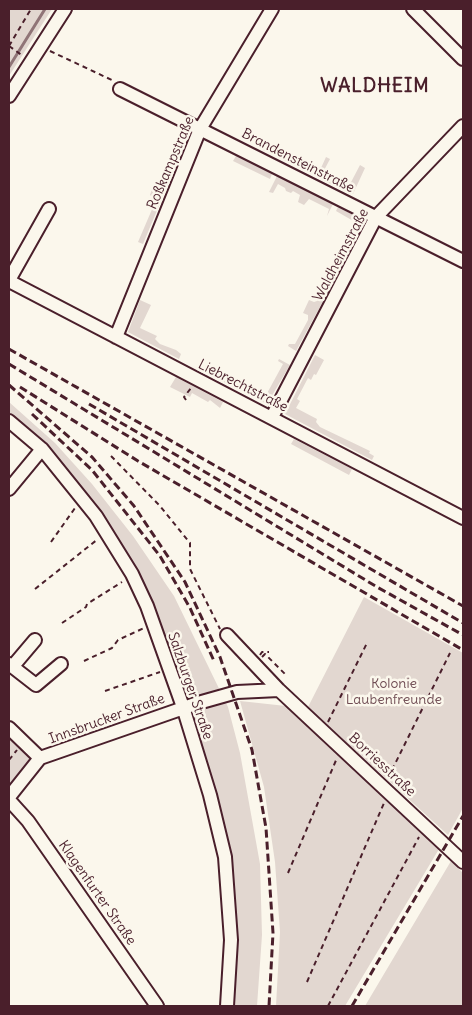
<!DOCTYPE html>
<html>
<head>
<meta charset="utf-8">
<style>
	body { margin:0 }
	#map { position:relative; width:472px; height:1015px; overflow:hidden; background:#fbf7ec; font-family:Delius,sans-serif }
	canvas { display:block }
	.frame { position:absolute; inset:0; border:10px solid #4a1f2b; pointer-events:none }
</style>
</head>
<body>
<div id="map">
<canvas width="472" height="1015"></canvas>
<div class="frame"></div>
</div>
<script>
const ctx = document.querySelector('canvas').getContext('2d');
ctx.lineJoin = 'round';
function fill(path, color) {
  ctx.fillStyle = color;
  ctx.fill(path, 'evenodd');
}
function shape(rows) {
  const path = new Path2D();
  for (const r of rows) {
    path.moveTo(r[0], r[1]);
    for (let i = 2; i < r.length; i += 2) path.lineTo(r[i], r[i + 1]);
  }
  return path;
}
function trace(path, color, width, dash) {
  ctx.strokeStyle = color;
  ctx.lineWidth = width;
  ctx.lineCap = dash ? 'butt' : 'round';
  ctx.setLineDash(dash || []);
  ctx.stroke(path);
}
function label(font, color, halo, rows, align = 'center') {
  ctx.font = font + ' Delius,sans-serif';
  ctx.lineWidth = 5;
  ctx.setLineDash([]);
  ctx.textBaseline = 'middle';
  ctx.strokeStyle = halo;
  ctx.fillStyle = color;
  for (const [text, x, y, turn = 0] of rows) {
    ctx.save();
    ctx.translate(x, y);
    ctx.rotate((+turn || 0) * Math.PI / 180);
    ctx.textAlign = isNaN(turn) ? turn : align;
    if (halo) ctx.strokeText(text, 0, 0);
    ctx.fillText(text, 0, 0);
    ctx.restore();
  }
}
const green = shape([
	[9,9,52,9,9,76],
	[264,144,314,168,316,165,321,168,326,157,330,159,320,178,261,149],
	[175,150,181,153,143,244,138,242,156,200,150,195,152,189,158,191,172,162,171,161],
	[236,156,272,174,270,179,233,161],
	[360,165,365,168,353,194,327,182,330,176,349,186],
	[277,176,333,204,327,216,329,209,309,199,304,205,298,202,300,195,293,191,291,193,286,191,285,188,278,184,273,193,269,192],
	[338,207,363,220,352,245,346,242,355,222,336,211],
	[328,278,334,281,296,351,288,346,289,344,295,344,308,320,308,315,303,313,309,300,314,302,317,301],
	[140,300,151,305,140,328,157,336,155,339,160,344,176,350,181,354,179,359,128,332],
	[315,355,324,360,316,375,314,374,311,380,308,378,297,399,300,401,296,408,317,419,316,422,320,427,370,451,369,453,374,456,372,460,285,414],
	[279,359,290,365,267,404,214,377,220,367,221,367,219,372,246,386,255,392,254,394,265,397,283,364,278,361],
	[176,377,223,402,220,408,210,400,208,402,192,393,190,397,170,387],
	[9,402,55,443,92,484,133,536,174,596,228,707,240,753,260,864,262,935,257,1006,227,1006,229,897,183,707,114,543,9,417],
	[294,439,352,469,349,475,291,444],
	[364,597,463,653,463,808,448,835,308,707],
	[240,701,286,706,439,849,345,1006,276,1006,280,932,275,862,264,787],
	[9,728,40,758,9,797],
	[451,861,463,873,463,1006,365,1006]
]);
const stream = shape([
	[9,67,45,9]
]);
const path = shape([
	[9,46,31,9],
	[9,46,23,56],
	[50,51,114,81],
	[186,400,184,397,191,388],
	[111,456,160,506,190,543,190,569,220,629],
	[51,542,75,508],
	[35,589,98,539],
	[62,623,86,607,87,604,122,582],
	[260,655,262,652,269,652],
	[262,657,265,654,287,676],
	[84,661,112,648,118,640,144,628],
	[105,691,160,672],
	[328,722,367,643],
	[9,760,17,750],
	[388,778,450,653],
	[288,873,337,758],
	[307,982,384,803],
	[328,1006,419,837]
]);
const minor = shape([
	[413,9,463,59],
	[120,89,463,261],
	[9,96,65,9],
	[9,280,49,209],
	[9,281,463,518],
	[116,337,200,129,272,9],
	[272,417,376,217,463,126],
	[9,421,42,449,96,516,132,574,147,606,183,707,210,795,225,857,231,940,227,1006],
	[9,489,42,449],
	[227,635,279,690,463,862],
	[9,664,36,685,61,664],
	[13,666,35,640],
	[9,728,40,758,9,797],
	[40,758,198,703,237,692,279,690],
	[9,800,28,821,157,1006]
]);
const rail = shape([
	[9,349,463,606],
	[9,364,377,587,463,635],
	[9,385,92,457,134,506,185,582,220,657,252,750,266,828,273,933,269,1006],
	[20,387,138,461,463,650],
	[89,404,463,623],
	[32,414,92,470,160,556,190,608,214,661],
	[352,1006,463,816]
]);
const streetNames = [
	["Brandensteinstraße",298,161,27],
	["Roßkampstraße",171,163,-67],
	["Waldheimstraße",341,255,-62],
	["Liebrechtstraße",243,386,27],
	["Salzburger Straße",190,686,71],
	["Innsbrucker Straße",107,719,-20],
	["Borriesstraße",382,765,43],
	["Klagenfurter Straße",97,893,55]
];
const parkNames = [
	["Kolonie",394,684],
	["Laubenfreunde",394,700]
];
const districtNames = [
	["WALDHEIM",375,87]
];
fill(green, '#e2d7d0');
trace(stream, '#907477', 3);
trace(minor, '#4a1f2b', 16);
trace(path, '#4a1f2b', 2, [5, 4]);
trace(minor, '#fbf7ec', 12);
trace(rail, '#4a1f2b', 3, [8, 4]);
label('14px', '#4a1f2b', '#fbf7ec', streetNames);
label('14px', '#704d54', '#fbf7ec', parkNames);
ctx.letterSpacing = '1px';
label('bold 19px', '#4a1f2b', '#fbf7ec', districtNames);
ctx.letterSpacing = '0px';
</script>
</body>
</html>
